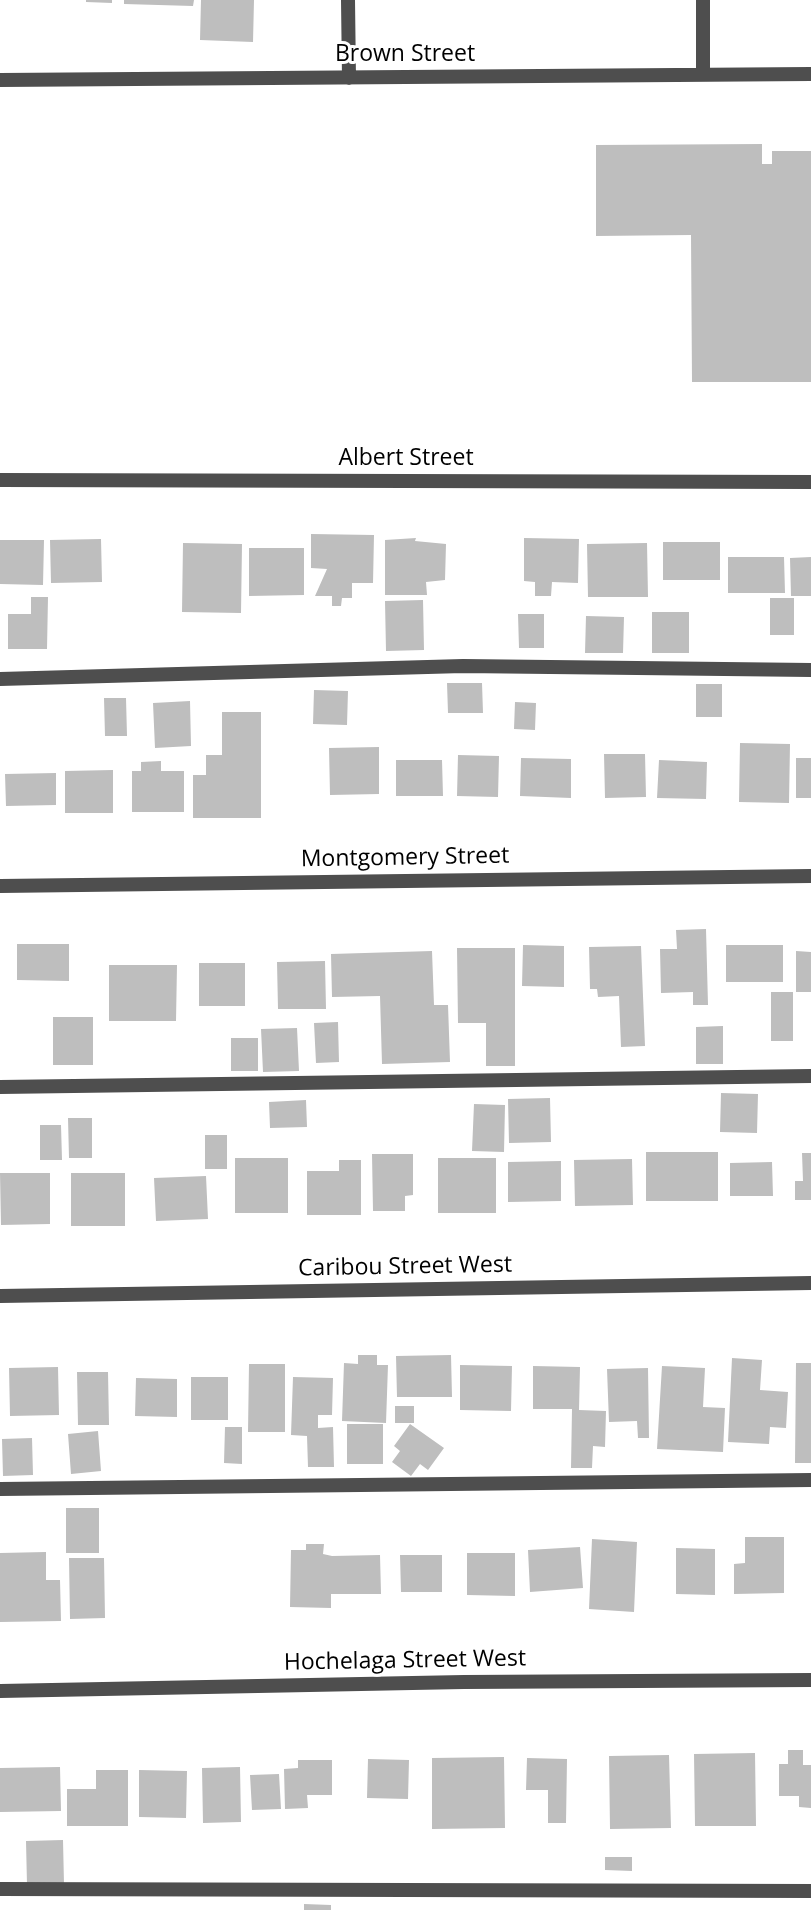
<!DOCTYPE html>
<html>
<head>
<meta charset="utf-8">
<style>
	body { margin:0 }
	canvas { display:block; background:#fff }
</style>
</head>
<body>
<canvas width="811" height="1910"></canvas>
<script>
const ctx = document.querySelector('canvas').getContext('2d');
ctx.lineJoin = 'round';
function fill(path, color) {
  ctx.fillStyle = color;
  ctx.fill(path, 'evenodd');
}
function shape(rows) {
  const path = new Path2D();
  for (const r of rows) {
    path.moveTo(r[0], r[1]);
    for (let i = 2; i < r.length; i += 2) path.lineTo(r[i], r[i + 1]);
  }
  return path;
}
function trace(path, color, width, dash) {
  ctx.strokeStyle = color;
  ctx.lineWidth = width;
  ctx.lineCap = dash ? 'butt' : 'round';
  ctx.setLineDash(dash || []);
  ctx.stroke(path);
}
function label(font, color, halo, rows, align = 'center') {
  ctx.font = font + ' "Open Sans",sans-serif';
  ctx.lineWidth = 6;
  ctx.setLineDash([]);
  ctx.textBaseline = 'middle';
  ctx.strokeStyle = halo;
  ctx.fillStyle = color;
  for (const [text, x, y, turn = 0] of rows) {
    ctx.save();
    ctx.translate(x, y);
    ctx.rotate((+turn || 0) * Math.PI / 180);
    ctx.textAlign = isNaN(turn) ? turn : align;
    if (halo) ctx.strokeText(text, 0, 0);
    ctx.fillText(text, 0, 0);
    ctx.restore();
  }
}
const building = shape([
	[86,0,112,0,112,3,86,2],
	[124,0,194,0,193,6,124,4],
	[201,0,254,0,253,42,200,40],
	[762,144,762,164,772,164,772,151,811,151,811,382,692,382,691,235,596,236,596,145],
	[311,534,374,535,373,583,352,583,352,598,342,598,341,606,332,606,332,596,315,596,327,569,311,568],
	[416,538,415,541,446,544,445,580,426,582,427,595,385,595,385,540],
	[524,538,579,539,578,583,552,582,551,596,535,596,535,582,524,581],
	[101,539,102,582,51,583,50,540],
	[0,540,44,540,43,585,0,584],
	[663,542,720,542,720,580,663,580],
	[183,543,242,544,241,613,182,612],
	[647,543,648,597,588,597,587,544],
	[249,548,304,548,304,595,249,596],
	[728,557,784,557,785,593,728,593],
	[811,557,811,596,791,596,790,558],
	[31,597,48,597,47,649,8,649,8,614,31,614],
	[770,598,794,598,794,635,770,635],
	[423,600,424,650,386,651,385,601],
	[652,612,689,612,689,653,652,653],
	[518,614,544,614,544,648,519,648],
	[586,616,624,617,623,653,585,653],
	[447,683,482,683,483,713,448,713],
	[696,684,722,684,722,717,696,717],
	[314,690,348,691,347,725,313,724],
	[104,698,126,698,127,736,105,736],
	[190,701,191,746,155,748,153,703],
	[515,702,536,703,535,730,514,729],
	[222,712,261,712,261,818,193,818,193,775,206,775,206,755,222,755],
	[740,743,790,744,789,803,739,802],
	[379,747,379,794,330,795,329,748],
	[604,754,645,754,646,797,605,798],
	[458,755,499,756,498,797,457,796],
	[521,758,571,759,571,798,520,796],
	[796,758,811,758,811,798,796,798],
	[396,760,442,760,443,796,396,796],
	[659,760,707,762,706,799,657,798],
	[161,761,161,771,184,771,184,812,132,812,132,771,141,771,141,762],
	[113,770,113,813,65,813,65,771],
	[56,773,56,805,6,806,5,774],
	[706,929,708,1005,693,1005,693,992,661,993,660,949,677,949,676,930],
	[17,944,69,944,69,981,17,980],
	[523,945,564,946,564,987,522,986],
	[726,945,783,945,783,982,726,982],
	[641,946,645,1046,621,1047,619,996,598,997,597,989,590,989,589,947],
	[457,948,515,948,515,1066,486,1066,486,1023,458,1023],
	[432,951,434,1005,448,1005,450,1062,382,1064,380,996,332,997,331,954],
	[796,951,811,952,811,992,796,992],
	[325,961,326,1009,278,1009,277,962],
	[199,963,245,963,245,1006,199,1006],
	[109,965,177,965,176,1021,109,1021],
	[771,992,793,992,793,1041,771,1041],
	[53,1017,93,1017,93,1065,53,1065],
	[338,1022,339,1062,316,1063,314,1023],
	[723,1026,723,1064,696,1064,696,1027],
	[297,1028,299,1071,263,1072,261,1029],
	[231,1038,258,1038,258,1071,231,1071],
	[721,1093,758,1094,757,1133,720,1132],
	[550,1098,551,1142,509,1143,508,1099],
	[306,1100,307,1127,270,1128,269,1102],
	[474,1104,505,1105,504,1152,472,1151],
	[68,1118,92,1118,92,1158,69,1158],
	[40,1125,61,1125,62,1160,40,1160],
	[205,1135,227,1135,227,1169,205,1169],
	[646,1152,718,1152,718,1201,646,1201],
	[802,1153,811,1153,811,1200,795,1200,795,1181,803,1181],
	[372,1154,413,1154,413,1195,405,1196,405,1211,373,1211],
	[235,1158,288,1158,288,1213,235,1213],
	[438,1158,496,1158,496,1213,438,1213],
	[632,1159,633,1205,575,1206,574,1160],
	[339,1160,361,1160,361,1215,307,1215,307,1171,339,1171],
	[561,1161,561,1201,508,1202,508,1162],
	[772,1162,773,1196,730,1196,730,1163],
	[0,1173,50,1173,50,1224,1,1225],
	[71,1173,125,1173,125,1226,71,1226],
	[206,1176,208,1219,156,1221,154,1178],
	[358,1355,377,1355,377,1365,388,1365,386,1423,342,1421,344,1363,358,1364],
	[451,1355,452,1397,397,1397,396,1356],
	[732,1358,762,1360,760,1390,788,1392,786,1428,770,1427,769,1444,728,1442],
	[796,1363,811,1363,811,1463,795,1463],
	[249,1364,285,1364,285,1432,248,1432],
	[460,1365,512,1366,511,1411,460,1410],
	[533,1366,580,1367,579,1410,606,1411,605,1447,593,1446,592,1468,571,1468,572,1409,533,1409],
	[662,1366,705,1368,703,1407,725,1408,723,1452,657,1449],
	[58,1367,59,1415,10,1416,9,1368],
	[648,1368,649,1438,638,1438,637,1421,609,1422,607,1369],
	[77,1372,108,1372,109,1425,78,1425],
	[191,1377,228,1377,228,1420,191,1420],
	[293,1377,333,1378,332,1415,318,1415,318,1428,333,1427,334,1467,308,1467,307,1436,291,1435],
	[136,1378,177,1379,177,1417,135,1416],
	[395,1406,414,1406,414,1423,395,1423],
	[347,1424,383,1424,383,1464,347,1464],
	[410,1424,444,1448,428,1470,420,1464,411,1476,392,1462,400,1451,394,1446],
	[225,1427,242,1427,242,1464,224,1463],
	[98,1431,101,1471,71,1474,68,1434],
	[32,1438,33,1475,3,1476,2,1439],
	[66,1508,99,1508,99,1553,66,1553],
	[745,1537,784,1537,784,1593,734,1594,734,1564,745,1563],
	[592,1539,637,1542,634,1612,589,1609],
	[306,1544,324,1544,323,1554,332,1556,380,1555,381,1594,331,1594,331,1608,290,1607,291,1550,306,1550],
	[580,1547,583,1588,530,1592,528,1550],
	[676,1548,715,1549,715,1595,676,1594],
	[46,1552,46,1580,60,1580,61,1621,0,1622,0,1553],
	[467,1553,515,1553,515,1596,467,1595],
	[400,1555,442,1555,442,1592,401,1592],
	[69,1558,104,1558,105,1618,70,1619],
	[788,1750,803,1750,803,1765,811,1765,811,1808,799,1807,799,1796,779,1796,779,1764,788,1764],
	[755,1753,756,1826,695,1826,694,1754],
	[669,1755,671,1828,610,1829,609,1756],
	[504,1757,505,1828,432,1829,432,1758],
	[527,1758,567,1759,566,1823,548,1823,548,1790,526,1790],
	[368,1759,409,1760,408,1799,367,1798],
	[298,1760,332,1760,332,1795,307,1795,308,1808,285,1809,284,1769,298,1768],
	[60,1767,61,1811,0,1812,0,1768],
	[240,1767,241,1822,203,1823,202,1768],
	[96,1770,128,1770,128,1826,67,1826,67,1789,96,1789],
	[139,1770,187,1771,186,1818,139,1817],
	[279,1774,281,1809,252,1810,250,1775],
	[63,1840,64,1884,27,1885,26,1841],
	[605,1857,632,1857,632,1871,605,1870],
	[304,1904,331,1905,331,1910,304,1910]
]);
const service = shape([
	[0,679,463,666,811,670],
	[0,1087,811,1076],
	[0,1489,811,1480],
	[0,1889,811,1891]
]);
const minor = shape([
	[348,0,349,78],
	[703,75,703,0],
	[0,80,811,74],
	[0,480,811,482],
	[0,886,811,876],
	[0,1691,464,1682,811,1680]
]);
const tertiary = shape([
	[0,1296,811,1283]
]);
const streetNames = [
	["Brown Street",405,54],
	["Albert Street",406,458],
	["Montgomery Street",405,858,-1],
	["Caribou Street West",405,1267,-1],
	["Hochelaga Street West",405,1661,-1]
];
fill(building, '#bebebe');
trace(service, '#4e4e4e', 14);
trace(minor, '#4e4e4e', 14);
trace(tertiary, '#4e4e4e', 14);
label('23px', '#000', '#fff', streetNames);
</script>
</body>
</html>
